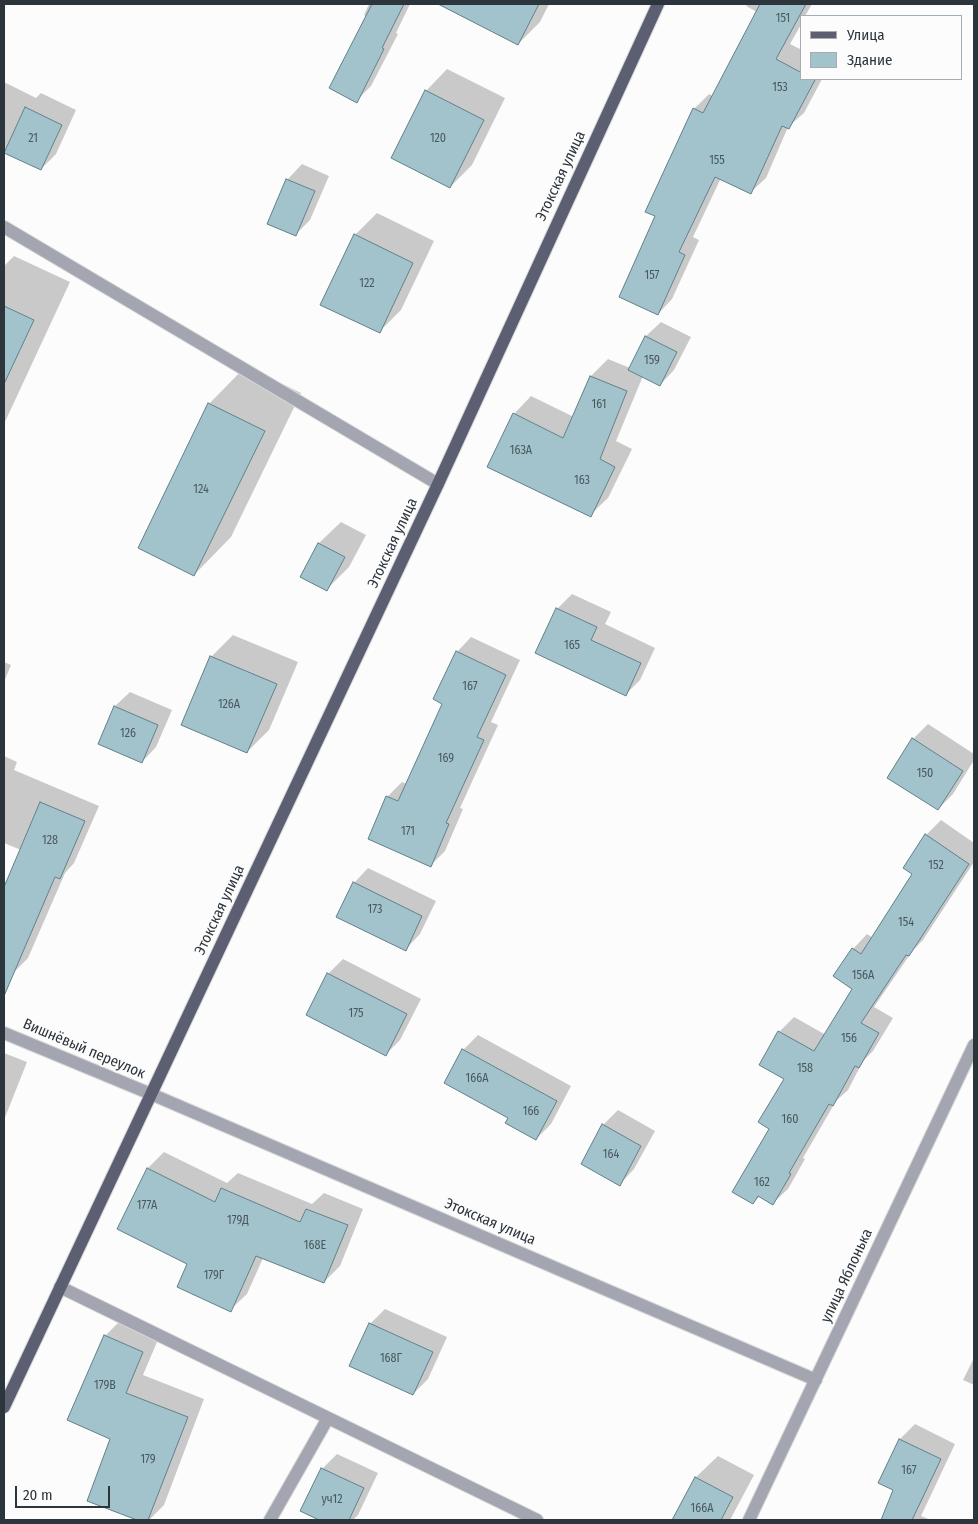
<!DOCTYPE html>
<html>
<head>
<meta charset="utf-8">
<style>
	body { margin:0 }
	#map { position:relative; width:978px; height:1524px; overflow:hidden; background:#fbfcfb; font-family:"Fira Sans Condensed",sans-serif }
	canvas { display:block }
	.frame { position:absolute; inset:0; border:5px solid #2c343c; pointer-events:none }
	.legend { position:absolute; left:800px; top:15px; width:162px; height:65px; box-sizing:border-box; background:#fbfcfb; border:1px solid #a8acaf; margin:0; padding:6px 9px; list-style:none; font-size:15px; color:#2c343c }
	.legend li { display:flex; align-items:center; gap:10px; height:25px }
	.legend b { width:25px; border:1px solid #a8acaf }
	.scale { position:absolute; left:15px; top:1486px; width:95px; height:22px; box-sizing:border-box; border:2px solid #2c343c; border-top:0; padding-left:6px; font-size:15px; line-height:18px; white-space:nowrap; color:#2c343c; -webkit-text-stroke:4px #fbfcfb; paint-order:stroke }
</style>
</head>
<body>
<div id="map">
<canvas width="978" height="1524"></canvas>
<div class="frame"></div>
<ul class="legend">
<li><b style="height:6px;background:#5c5e72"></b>Улица</li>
<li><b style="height:14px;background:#a2c3cb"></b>Здание</li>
</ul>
<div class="scale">20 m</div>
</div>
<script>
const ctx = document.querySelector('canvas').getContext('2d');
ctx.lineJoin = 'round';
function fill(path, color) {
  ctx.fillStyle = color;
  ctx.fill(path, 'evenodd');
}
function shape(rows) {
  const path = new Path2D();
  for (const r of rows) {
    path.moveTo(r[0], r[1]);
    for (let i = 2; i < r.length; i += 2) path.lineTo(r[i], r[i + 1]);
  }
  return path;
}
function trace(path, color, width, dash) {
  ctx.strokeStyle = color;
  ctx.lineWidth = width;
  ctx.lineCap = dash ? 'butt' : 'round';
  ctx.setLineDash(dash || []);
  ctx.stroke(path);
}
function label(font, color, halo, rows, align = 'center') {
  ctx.font = font + ' "Fira Sans Condensed",sans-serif';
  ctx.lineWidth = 4;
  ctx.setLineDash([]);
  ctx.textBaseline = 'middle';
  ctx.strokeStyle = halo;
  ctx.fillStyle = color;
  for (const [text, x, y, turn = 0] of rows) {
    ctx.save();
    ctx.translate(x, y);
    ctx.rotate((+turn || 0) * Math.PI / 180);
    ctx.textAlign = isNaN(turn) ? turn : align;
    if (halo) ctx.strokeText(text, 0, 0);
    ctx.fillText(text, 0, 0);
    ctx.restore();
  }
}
const shadow = shape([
	[369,4,410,4,396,33,398,34,371,86,356,101,367,17,364,15],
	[466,4,549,4,540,22,518,44,461,14],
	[748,4,812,4,805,16,802,16,802,23,790,44,802,50,802,79,822,79,804,113,788,127,766,178,751,192,721,178,693,237,699,240,672,299,658,314,657,216,694,109,709,94,713,96,757,12,746,6],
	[447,69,505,98,472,165,450,187,426,91],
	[4,82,36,98,41,93,76,110,56,154,41,169,4,151],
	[302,164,329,176,310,220,295,235,269,223,288,179],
	[377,213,434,241,401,310,379,332,355,235],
	[14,256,70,282,4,424,4,266],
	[661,322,691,337,674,370,660,385,643,376,616,441,632,449,608,498,590,515,514,414,531,396,574,417,591,376,608,359,630,368,646,336],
	[246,366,301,393,231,537,194,575,209,404],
	[341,522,366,535,349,567,327,589,319,543],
	[572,594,611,612,605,624,655,648,640,680,625,695,557,609],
	[233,635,298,662,269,730,247,752,183,725,211,657],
	[471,637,520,660,491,722,498,725,460,808,463,809,445,851,430,866,387,797,402,782,407,784,444,703,457,652],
	[4,662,11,665,4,682],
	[130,692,172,710,156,747,142,762,99,743,115,706],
	[928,724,974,754,974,760,953,794,938,809,913,739],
	[4,756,17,762,14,770,99,806,74,863,65,873,28,958,13,973,4,968,4,885,6,885,21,850,4,843],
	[941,820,974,843,974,862,923,940,913,950,874,1007,893,1018,873,1051,863,1061,848,1090,836,1101,803,1158,805,1159,788,1189,773,1203,760,1196,753,1203,771,1128,785,1078,761,1064,779,1032,794,1017,826,1035,854,989,853,949,867,934,873,938,914,874,926,835],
	[368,868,436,901,420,934,406,949,354,883],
	[343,959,421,999,400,1040,385,1055,328,974],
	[478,1035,571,1086,551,1124,536,1139,510,1117,463,1050],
	[4,1053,27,1062,4,1120],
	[618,1110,655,1131,634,1169,620,1184,603,1125],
	[164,1152,227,1183,238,1173,312,1204,324,1193,363,1209,340,1266,324,1282,263,1258,247,1294,230,1310,189,1263,118,1229,148,1168],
	[385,1309,447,1337,428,1379,413,1394,351,1365,370,1324],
	[123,1318,160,1335,143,1375,204,1399,164,1505,149,1520,140,1520,88,1500,112,1438,105,1336],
	[974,1358,974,1385,963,1380],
	[915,1424,955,1444,921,1516,931,1520,882,1520,895,1490,879,1482,900,1439],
	[337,1454,378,1473,358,1515,353,1520,322,1520,302,1511,322,1469],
	[718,1456,754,1475,730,1520,673,1520,696,1477]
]);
const building = shape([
	[372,4,404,4,382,48,384,49,357,103,329,88,372,4],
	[438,4,539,4,518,45,438,4],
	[760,4,806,4,776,59,802,73,802,79,813,79,815,80,789,129,782,126,751,194,715,177,679,252,685,255,658,315,619,297,655,216,645,212,693,108,703,113,760,4],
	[425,90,484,120,450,188,391,158,425,90],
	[25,107,62,125,41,170,4,153,25,107],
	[286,179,315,191,296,236,267,224,286,179],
	[354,234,413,263,380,333,320,305,354,234],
	[4,306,34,320,4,384,4,306],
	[645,336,677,352,660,386,628,370,645,336],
	[590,376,627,391,600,459,615,467,591,517,487,467,513,413,563,438,590,376],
	[208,403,265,431,194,576,138,548,208,403],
	[318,543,345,557,327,591,300,577,318,543],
	[556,608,597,627,591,640,641,663,626,696,535,653,556,608],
	[456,651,506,675,477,737,484,740,446,823,449,824,431,867,368,839,386,796,398,801,442,704,433,699,456,651],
	[210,656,277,684,247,753,181,725,210,656],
	[114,706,158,725,142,763,98,744,114,706],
	[912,738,963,771,938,810,887,778,912,738],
	[40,802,85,821,60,879,55,877,4,996,4,887,40,802],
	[925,834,969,864,909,956,906,955,861,1023,879,1033,859,1068,855,1066,833,1106,829,1104,789,1173,791,1174,773,1205,758,1196,753,1204,732,1192,769,1129,758,1122,784,1079,759,1065,778,1031,814,1051,852,989,833,976,852,948,861,954,912,874,903,868,925,834],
	[353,882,422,916,406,951,336,917,353,882],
	[327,973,407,1014,386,1056,306,1015,327,973],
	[462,1049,557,1101,536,1140,505,1123,508,1118,444,1083,462,1049],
	[602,1124,641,1146,620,1186,581,1164,602,1124],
	[147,1168,215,1202,221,1188,300,1222,306,1209,348,1225,324,1283,256,1256,231,1312,177,1287,187,1264,117,1229,147,1168],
	[369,1323,433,1352,413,1395,349,1366,369,1323],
	[104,1335,143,1352,126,1393,188,1417,148,1520,137,1520,87,1501,110,1439,67,1420,104,1335],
	[899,1439,941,1459,912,1520,881,1520,893,1490,878,1483,899,1439],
	[321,1468,364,1488,349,1520,319,1520,300,1511,321,1468],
	[695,1477,733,1497,721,1520,672,1520,695,1477]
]);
const minor = shape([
	[4,227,438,484],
	[4,1033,151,1094,816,1380],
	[60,1287,537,1520],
	[270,1520,328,1418],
	[749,1520,974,1045]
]);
const major = shape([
	[4,1407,438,484,658,4]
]);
const numberNames = [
	["151",783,19],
	["153",780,88],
	["21",33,139],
	["120",438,139],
	["155",717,161],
	["157",652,276],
	["122",367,284],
	["159",652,361],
	["161",599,405],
	["163А",521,451],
	["163",582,481],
	["124",201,490],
	["165",572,646],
	["167",470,687],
	["126А",229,705],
	["126",128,734],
	["169",446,759],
	["150",925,774],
	["171",408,832],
	["128",50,841],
	["152",936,866],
	["173",375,910],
	["154",906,923],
	["156А",863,976],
	["175",356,1014],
	["156",849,1039],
	["158",805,1069],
	["166А",477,1079],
	["166",531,1112],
	["160",790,1120],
	["164",611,1155],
	["162",762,1183],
	["177А",147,1206],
	["179Д",238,1221],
	["168Е",315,1246],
	["179Г",214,1276],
	["168Г",391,1359],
	["179В",105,1386],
	["179",148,1460],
	["167",909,1471],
	["уч12",332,1500],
	["166А",702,1509]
];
const streetNames = [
	["Этокская улица",561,176,-65],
	["Этокская улица",393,543,-65],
	["Этокская улица",220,910,-65],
	["Вишнёвый переулок",84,1049,23],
	["Этокская улица",490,1222,23],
	["улица Яблонька",847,1276,-65]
];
fill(shadow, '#0003');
fill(building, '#a2c3cb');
trace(building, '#618088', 1);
trace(minor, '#d6d8d9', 14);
trace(major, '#d6d8d9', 14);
trace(minor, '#a3a5b0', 12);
trace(major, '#5c5e72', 12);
label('12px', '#4a5860', null, numberNames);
label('15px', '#2c343c', '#fbfcfb', streetNames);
</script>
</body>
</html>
